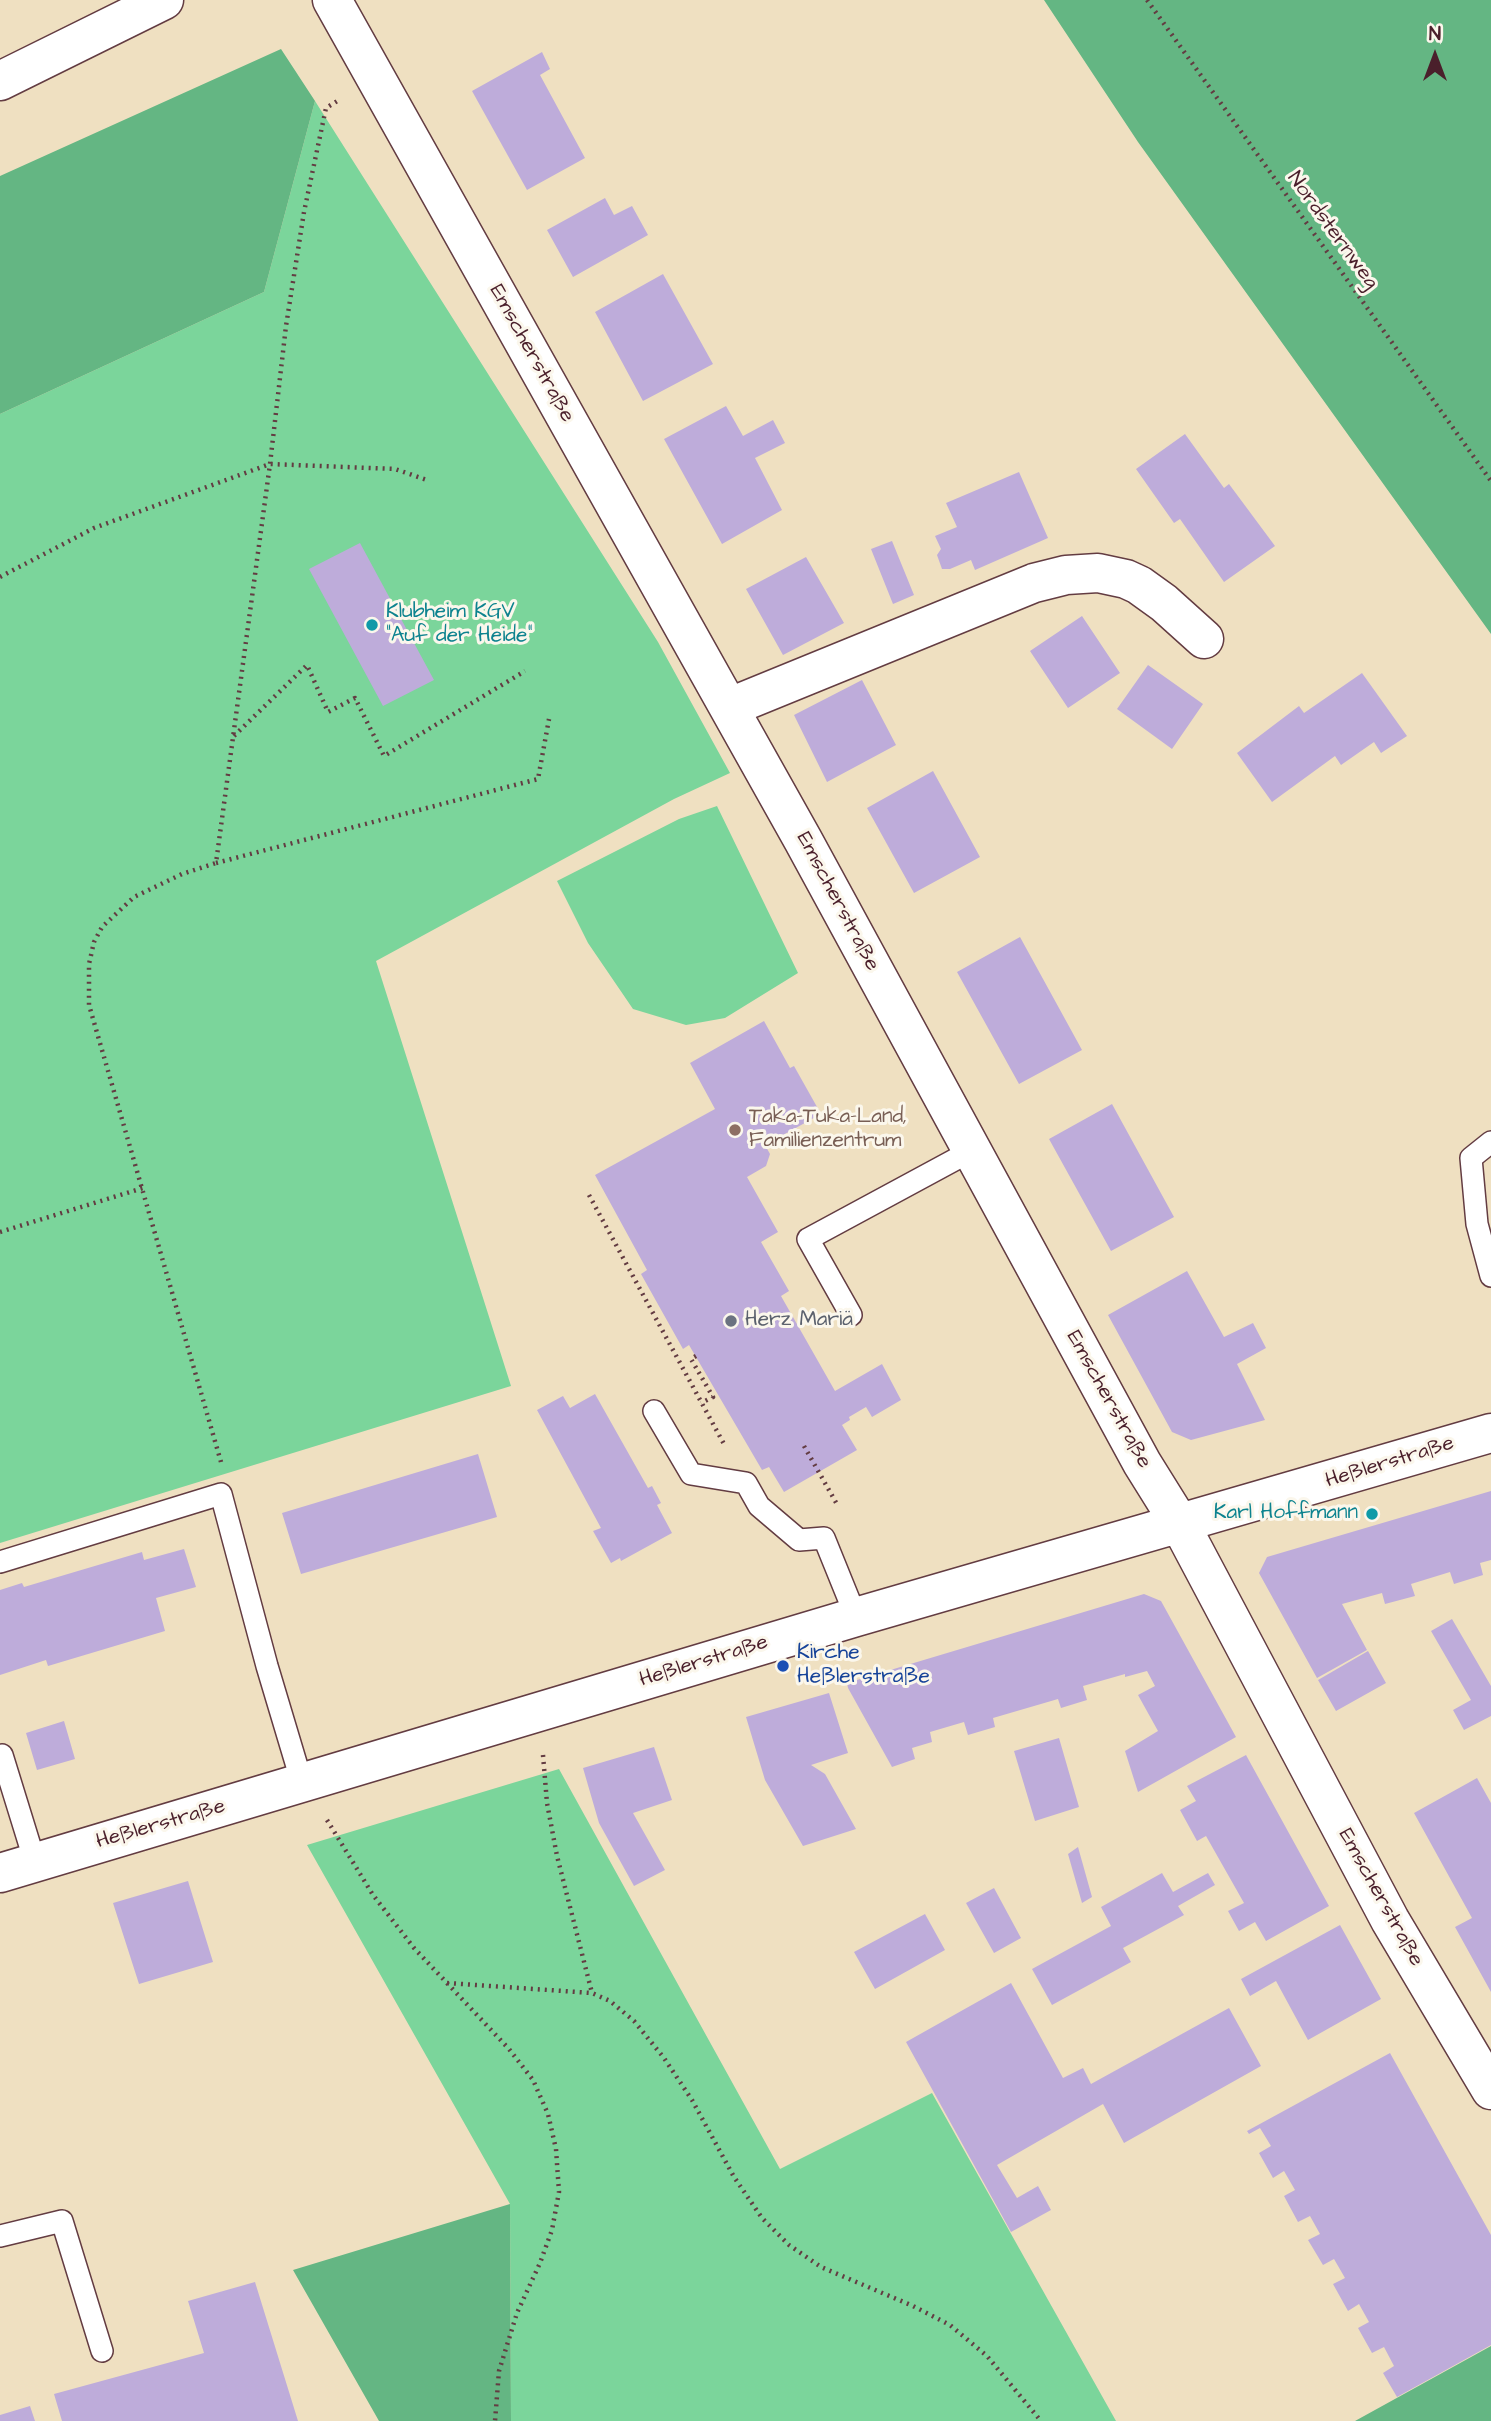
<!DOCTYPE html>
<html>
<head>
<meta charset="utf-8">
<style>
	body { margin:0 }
	#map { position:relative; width:1491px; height:2421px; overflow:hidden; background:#efe0c1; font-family:"Architects Daughter",sans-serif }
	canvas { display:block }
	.north { position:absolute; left:1400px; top:21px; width:70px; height:70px; -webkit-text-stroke:5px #fbf7ec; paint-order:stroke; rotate:0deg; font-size:19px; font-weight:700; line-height:28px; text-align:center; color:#4a1f2b }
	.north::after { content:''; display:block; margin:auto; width:24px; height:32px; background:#4a1f2b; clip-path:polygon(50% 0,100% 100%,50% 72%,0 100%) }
</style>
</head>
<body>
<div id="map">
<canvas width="1491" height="2421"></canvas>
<div class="north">N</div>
</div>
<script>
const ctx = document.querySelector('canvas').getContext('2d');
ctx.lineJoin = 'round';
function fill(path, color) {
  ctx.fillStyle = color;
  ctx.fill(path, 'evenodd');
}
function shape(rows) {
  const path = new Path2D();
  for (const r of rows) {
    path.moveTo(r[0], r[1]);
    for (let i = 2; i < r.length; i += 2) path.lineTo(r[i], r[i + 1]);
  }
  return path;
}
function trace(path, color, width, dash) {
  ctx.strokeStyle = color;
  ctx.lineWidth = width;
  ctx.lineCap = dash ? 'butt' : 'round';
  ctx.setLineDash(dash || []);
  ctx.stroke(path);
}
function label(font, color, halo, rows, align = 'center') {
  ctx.font = font + ' "Architects Daughter",sans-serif';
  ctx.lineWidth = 6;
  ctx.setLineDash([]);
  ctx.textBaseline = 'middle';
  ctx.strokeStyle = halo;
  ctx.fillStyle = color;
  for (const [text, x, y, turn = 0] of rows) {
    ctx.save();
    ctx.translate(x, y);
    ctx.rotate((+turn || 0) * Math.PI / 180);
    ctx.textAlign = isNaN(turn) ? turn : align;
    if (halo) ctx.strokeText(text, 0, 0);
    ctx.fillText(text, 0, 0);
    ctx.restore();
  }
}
const green = shape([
	[315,101,658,642,730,773,674,799,376,961,511,1386,0,1543,0,414,264,292],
	[717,806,798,973,725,1018,686,1025,633,1009,588,943,557,881,679,819],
	[559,1769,780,2169,932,2093,1116,2421,511,2421,510,2204,307,1845]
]);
const forest = shape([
	[1044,0,1491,0,1491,634,1138,142],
	[281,49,315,101,264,292,0,414,0,176],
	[510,2204,511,2421,379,2421,293,2270],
	[1491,2346,1491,2421,1355,2421]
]);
const building = shape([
	[542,52,550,69,540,75,585,158,527,190,472,91],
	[605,198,614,215,632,206,648,235,573,277,547,230],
	[663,274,713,364,643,401,595,312],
	[726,406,743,436,773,420,785,443,755,458,782,510,722,544,664,439],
	[1185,434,1224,488,1229,484,1275,546,1224,582,1180,519,1174,523,1136,469],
	[1019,472,1048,538,975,570,971,560,950,569,942,569,937,555,941,549,935,536,957,527,946,503],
	[892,541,914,595,893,604,871,549],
	[360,543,434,680,383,706,309,569],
	[806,557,844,623,783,655,746,589],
	[1082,616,1120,673,1068,708,1030,651],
	[1148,665,1203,704,1172,749,1117,709],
	[1362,673,1407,736,1381,753,1374,742,1341,765,1335,756,1272,802,1237,753,1299,706,1304,713],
	[862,680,896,745,827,782,794,715],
	[933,771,980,857,914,893,867,808],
	[1020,937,1082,1050,1019,1084,957,972],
	[764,1021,790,1068,794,1066,821,1114,765,1145,770,1154,766,1166,747,1177,778,1232,761,1242,789,1291,781,1296,835,1391,882,1364,901,1400,872,1417,866,1407,849,1417,850,1420,842,1425,857,1450,784,1492,769,1467,762,1470,689,1345,683,1349,641,1274,647,1270,595,1175,715,1109,690,1063],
	[1112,1104,1174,1217,1111,1251,1049,1139],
	[1187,1271,1224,1337,1253,1323,1266,1348,1237,1364,1265,1420,1191,1440,1172,1432,1108,1315],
	[595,1394,648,1488,652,1486,661,1503,657,1505,672,1533,621,1561,620,1558,611,1563,593,1531,601,1528,537,1410,563,1396,570,1408],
	[478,1454,497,1517,301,1574,282,1513],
	[1491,1491,1491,1560,1480,1563,1483,1575,1454,1584,1450,1572,1411,1584,1415,1596,1385,1604,1382,1593,1342,1604,1367,1650,1317,1678,1259,1573,1267,1557],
	[184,1549,196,1587,156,1598,165,1631,48,1666,46,1660,0,1675,0,1590,22,1583,24,1587,142,1552,144,1560],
	[1144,1594,1161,1601,1236,1737,1138,1792,1125,1751,1158,1731,1138,1695,1155,1686,1147,1671,1125,1677,1125,1674,1083,1686,1087,1700,1061,1708,1058,1699,993,1718,995,1727,968,1735,964,1722,930,1732,932,1742,912,1748,915,1759,892,1767,848,1688,847,1683],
	[1452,1619,1491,1686,1491,1716,1464,1730,1453,1710,1471,1700,1431,1631],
	[1368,1651,1386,1683,1336,1711,1318,1680],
	[829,1693,848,1753,811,1765,825,1774,856,1829,803,1846,765,1780,746,1717],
	[64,1721,75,1759,37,1770,26,1733],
	[1059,1738,1079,1807,1035,1821,1014,1751],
	[654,1747,672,1800,633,1813,665,1870,634,1886,599,1823,583,1768],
	[1246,1755,1329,1906,1266,1941,1255,1922,1239,1931,1228,1911,1244,1903,1206,1836,1197,1841,1180,1810,1196,1801,1187,1786],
	[1477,1778,1491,1803,1491,1992,1455,1927,1472,1918,1414,1813],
	[1078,1847,1092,1897,1082,1903,1068,1854],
	[1162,1873,1173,1892,1208,1873,1215,1885,1178,1906,1184,1915,1123,1948,1131,1962,1052,2005,1032,1969,1111,1926,1101,1907],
	[188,1881,213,1962,139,1984,113,1903],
	[994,1888,1021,1938,994,1953,966,1903],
	[925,1914,945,1950,875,1989,854,1952],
	[1340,1925,1381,1999,1308,2040,1276,1981,1250,1996,1241,1979],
	[1011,1983,1063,2078,1083,2068,1091,2084,1229,2008,1261,2066,1124,2143,1103,2104,997,2165,1017,2198,1038,2186,1051,2210,1011,2232,906,2042],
	[1390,2053,1491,2235,1491,2345,1397,2397,1383,2373,1394,2366,1384,2347,1372,2353,1358,2328,1369,2322,1359,2304,1348,2311,1333,2284,1345,2278,1334,2259,1323,2265,1308,2240,1320,2234,1310,2216,1298,2222,1284,2196,1295,2190,1284,2171,1273,2178,1259,2153,1271,2146,1260,2128,1249,2134,1247,2131],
	[255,2282,298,2421,62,2421,54,2394,204,2353,188,2301],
	[30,2406,35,2421,0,2421,0,2415]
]);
const path = shape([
	[1147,0,1491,481],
	[0,577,94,528,270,464,395,469,427,480],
	[234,736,307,665,328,712,355,698,384,756,525,671],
	[216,863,538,779,549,719],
	[589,1195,725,1446],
	[0,1232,143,1188],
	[696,1356,691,1359,713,1397,701,1403],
	[804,1446,838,1506],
	[221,1462,89,1005,89,964,94,942,102,927,134,897,182,874,216,863,270,464,286,326,304,212,326,108,339,100],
	[543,1755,547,1803,557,1856,592,1993],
	[327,1820,373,1895,414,1948,509,2049,533,2080,548,2114,556,2149,559,2192,552,2230,540,2263,517,2313,499,2371,495,2421],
	[447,1983,592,1993,610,2001,634,2021,664,2058,692,2100,734,2177,762,2218,789,2245,821,2267,913,2306,950,2325,987,2356,1041,2421]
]);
const service = shape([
	[1491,1142,1471,1158,1477,1224,1491,1276],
	[851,1315,808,1239,971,1151],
	[654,1411,691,1474,746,1483,759,1506,799,1540,824,1538,856,1617],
	[0,1562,221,1494,267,1666,302,1783],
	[2,1755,35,1862],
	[0,2236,62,2221,102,2351]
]);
const minor = shape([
	[332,0,803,840,1142,1463,1180,1524],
	[730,707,1034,583,1066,575,1098,573,1126,579,1139,585,1164,603,1204,639]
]);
const tertiary = shape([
	[1180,1524,1390,1920,1491,2090],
	[0,1873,856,1617,1491,1433]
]);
const motorway = shape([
	[0,81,164,0]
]);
const markers = [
	[372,625,7,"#0f9aa8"],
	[735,1130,7,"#8d6e63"],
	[731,1321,7,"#6b7280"],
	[1372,1514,7,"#0f9aa8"],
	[783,1666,7,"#1a4fb4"]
];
const streetNames = [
	["Nordsternweg",1332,231,54],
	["Emscherstraße",531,354,61],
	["Emscherstraße",837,902,62],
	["Emscherstraße",1108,1400,61],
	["Heßlerstraße",1390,1463,-17],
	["Heßlerstraße",704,1662,-17],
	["Heßlerstraße",161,1825,-16],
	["Emscherstraße",1380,1898,61]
];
const cultureNames = [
	["Klubheim KGV",386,613],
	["\"Auf der Heide\"",386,637],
	["Karl Hoffmann",1358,1514,"right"]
];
const educationNames = [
	["Taka-Tuka-Land,",749,1118],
	["Familienzentrum",749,1142]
];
const worshipNames = [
	["Herz Mariä",745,1321]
];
const transitNames = [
	["Kirche",797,1654],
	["Heßlerstraße",797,1678]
];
fill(green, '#7bd59b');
fill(forest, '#64b683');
fill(building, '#beacda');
trace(service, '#633c42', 24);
trace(minor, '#633c42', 41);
trace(tertiary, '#633c42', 41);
trace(motorway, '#633c42', 41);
trace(path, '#633c42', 4.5, [2, 5]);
trace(service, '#fff', 21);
trace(minor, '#fff', 38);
trace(tertiary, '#fff', 38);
trace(motorway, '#fff', 38);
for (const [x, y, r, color] of markers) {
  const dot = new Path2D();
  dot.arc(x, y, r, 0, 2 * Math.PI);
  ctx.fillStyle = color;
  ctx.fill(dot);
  trace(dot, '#fbf7ec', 2.5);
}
label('21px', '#4a1f2b', '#fbf7ec', streetNames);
label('21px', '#0d838f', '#fbf7ec', cultureNames, 'left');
label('21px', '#785e54', '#fbf7ec', educationNames, 'left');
label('21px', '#5b616d', '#fbf7ec', worshipNames, 'left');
label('21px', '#164399', '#fbf7ec', transitNames, 'left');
</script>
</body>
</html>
